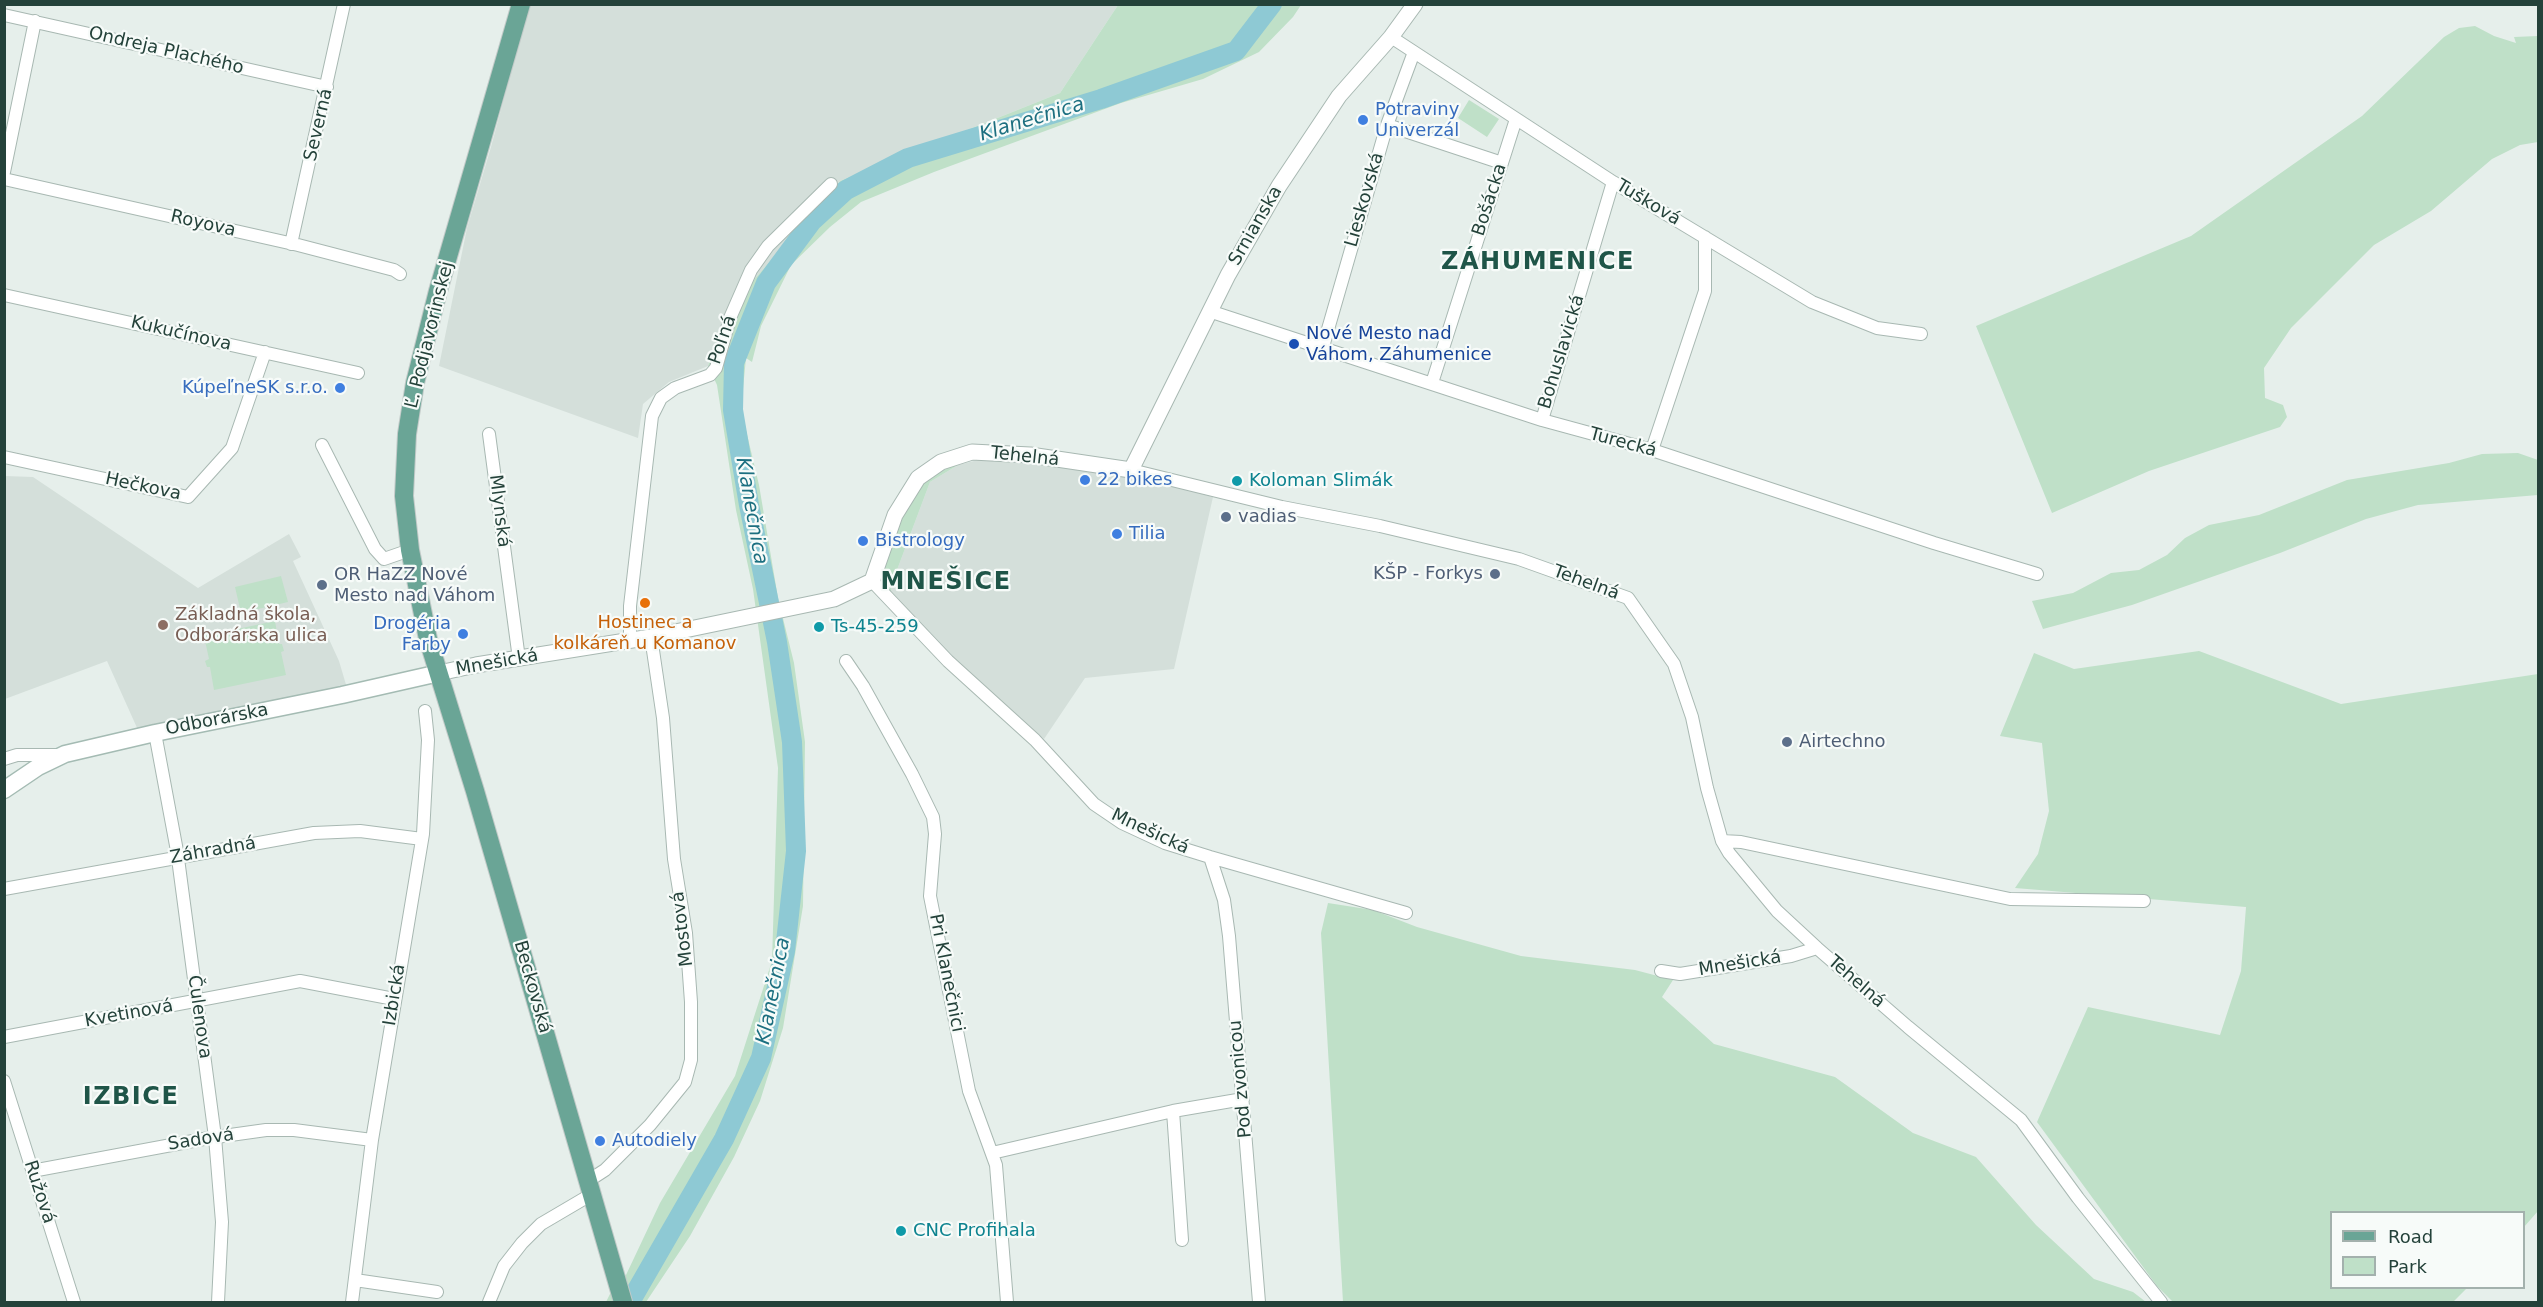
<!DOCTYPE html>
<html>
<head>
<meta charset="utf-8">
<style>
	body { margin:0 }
	#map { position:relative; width:2543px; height:1307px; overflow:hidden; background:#e6efeb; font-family:"DejaVu Sans",sans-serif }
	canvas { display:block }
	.frame { position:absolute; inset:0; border:6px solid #24423a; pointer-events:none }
	.legend { position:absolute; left:2330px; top:1211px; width:195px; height:78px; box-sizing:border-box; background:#f7fbf9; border:2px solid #a3b1ad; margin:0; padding:8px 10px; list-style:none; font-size:18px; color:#24423a }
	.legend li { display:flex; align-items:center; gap:12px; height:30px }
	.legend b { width:30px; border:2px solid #a3b1ad }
</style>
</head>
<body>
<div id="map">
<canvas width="2543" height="1307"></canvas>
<div class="frame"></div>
<ul class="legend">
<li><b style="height:8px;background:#6aa596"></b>Road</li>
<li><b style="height:16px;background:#bfe0c8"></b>Park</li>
</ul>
</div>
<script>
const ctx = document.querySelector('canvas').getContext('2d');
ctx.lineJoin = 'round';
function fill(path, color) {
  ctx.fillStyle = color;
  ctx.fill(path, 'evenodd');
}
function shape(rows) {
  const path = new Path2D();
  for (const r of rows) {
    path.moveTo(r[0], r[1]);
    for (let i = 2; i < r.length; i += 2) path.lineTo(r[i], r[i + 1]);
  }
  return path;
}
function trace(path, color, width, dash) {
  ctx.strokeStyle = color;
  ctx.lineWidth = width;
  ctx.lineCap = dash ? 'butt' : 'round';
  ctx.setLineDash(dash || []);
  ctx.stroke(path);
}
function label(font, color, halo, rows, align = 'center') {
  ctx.font = font + ' "DejaVu Sans",sans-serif';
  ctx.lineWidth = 4.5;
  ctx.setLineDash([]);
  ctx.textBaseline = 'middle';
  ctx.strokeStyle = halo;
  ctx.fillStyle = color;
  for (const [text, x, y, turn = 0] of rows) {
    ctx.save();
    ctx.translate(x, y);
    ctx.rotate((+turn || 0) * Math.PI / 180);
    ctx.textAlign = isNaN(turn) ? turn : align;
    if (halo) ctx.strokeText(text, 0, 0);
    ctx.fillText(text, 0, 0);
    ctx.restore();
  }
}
const built = shape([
	[529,5,1118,5,1060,93,840,181,725,313,708,366,669,382,643,404,638,438,439,366,467,228,491,147],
	[982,459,1130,474,1213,497,1174,669,1085,678,1044,739,956,664,891,593,891,586,930,482,958,465],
	[5,476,33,477,198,588,289,534,301,557,293,561,339,661,347,688,138,730,107,661,5,699]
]);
const green = shape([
	[1118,5,1301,5,1293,17,1259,52,1203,79,1121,103,934,172,861,202,830,227,791,265,761,326,752,362,746,358,741,409,759,485,778,598,794,663,805,742,803,906,783,1028,760,1101,734,1157,690,1236,646,1302,606,1302,615,1284,626,1275,660,1203,735,1076,772,961,778,768,753,589,736,510,717,385,708,366,725,313,840,181,1060,93],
	[2475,26,2494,36,2516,43,2514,37,2538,36,2538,142,2520,145,2492,159,2431,211,2374,245,2291,328,2264,368,2265,398,2283,405,2287,417,2280,427,2149,471,2052,513,1976,326,2191,236,2362,116,2444,37,2459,28],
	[1469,100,1499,119,1487,137,1458,118],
	[2518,453,2538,460,2538,495,2418,505,2366,519,2280,553,2132,605,2043,629,2032,601,2073,593,2111,573,2139,570,2167,555,2185,538,2209,525,2259,515,2347,480,2449,463,2482,454],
	[955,464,958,465,930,482,891,586,891,593,887,591,884,580,885,564,900,521,925,480],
	[281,576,288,602,241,613,235,587],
	[275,621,279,644,282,644,284,651,281,652,286,675,214,690,210,667,207,667,205,661,209,659,204,636],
	[2199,651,2341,704,2538,674,2538,1211,2524,1227,2524,1212,2332,1212,2332,1288,2467,1288,2453,1302,2173,1302,2157,1286,2037,1122,2088,1007,2220,1035,2241,971,2246,907,2015,888,2038,854,2049,811,2042,743,2000,736,2034,653,2074,669],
	[1328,903,1373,910,1417,927,1521,956,1635,970,1673,980,1662,997,1714,1044,1835,1077,1913,1133,1976,1157,2036,1225,2094,1279,2133,1292,2146,1302,1343,1302,1321,933]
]);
const river = shape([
	[630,1302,724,1139,761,1058,785,951,796,851,792,742,777,642,749,505,733,410,734,363,766,283,812,221,846,190,908,158,1101,99,1236,51,1272,4]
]);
const minor = shape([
	[4,15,327,87],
	[1391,37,1613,182,1812,302,1877,328,1921,334],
	[1387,125,1502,163],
	[4,172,35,21],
	[4,179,298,245,394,270,400,274],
	[291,244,344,4],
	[4,295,358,373],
	[1209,311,1542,420,1652,450,1934,543,2037,574],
	[1322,350,1387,125,1414,52],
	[1432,383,1516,119],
	[1542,420,1613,182],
	[489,434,519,659],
	[322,445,375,549,384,559,410,550],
	[1652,450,1705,291,1705,237],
	[4,457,188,497,232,448,265,352],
	[1131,470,1282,507,1380,526,1519,559,1628,598,1674,664,1692,717,1707,788,1722,841,1729,853,1777,911,1817,948,1908,1027,2021,1120,2078,1198,2161,1302],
	[872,581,948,661,1035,740,1094,804,1122,823,1165,843,1210,857,1406,913],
	[630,640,630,606,652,416,661,398,675,388,710,375,716,368,730,318,751,270,768,246,831,184],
	[846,661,863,686,912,774,933,817,935,834,930,896,969,1091,996,1165,1007,1302],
	[155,733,177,851,215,1137,222,1222,218,1302],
	[4,759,17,755,61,755],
	[1722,841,1741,842,2010,899,2144,901],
	[1210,857,1224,900,1229,936,1259,1302],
	[4,889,314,833,360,831,422,839],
	[1661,971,1680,974,1791,956,1817,948],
	[4,1037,300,981,394,999],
	[4,1081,74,1302],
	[1173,1111,1182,1240],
	[992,1153,1173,1111,1243,1099],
	[32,1171,209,1138,266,1130,294,1130,372,1140],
	[588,1181,605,1170,650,1125,685,1082,691,1060,691,1002,686,933,674,859,663,718,651,637],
	[355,1280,437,1292],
	[352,1302,372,1140,423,834,428,740,425,711],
	[489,1302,504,1266,522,1243,541,1224,592,1194]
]);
const tertiary = shape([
	[439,673,476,665,651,637,834,599,872,581,895,515,918,478,941,462,972,452,1030,455,1131,470,1228,275,1279,186,1339,96,1391,37,1415,4]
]);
const secondary = shape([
	[4,790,38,767,65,754,155,733,342,695,439,673]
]);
const primary = shape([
	[521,4,438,291,415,383,407,434,404,496,410,550,428,639,475,791,623,1302]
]);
const markers = [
	[1363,120,6,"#3f7fe0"],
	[1294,344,6,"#1a4fb4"],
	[340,388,6,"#3f7fe0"],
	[1085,480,6,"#3f7fe0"],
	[1237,481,6,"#0f9aa8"],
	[1226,517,6,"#5c6f8a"],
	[1117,534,6,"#3f7fe0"],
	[863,541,6,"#3f7fe0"],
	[1495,574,6,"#5c6f8a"],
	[322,585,6,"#5c6f8a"],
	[645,603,6,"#e8710a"],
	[163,625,6,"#8d6e63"],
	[819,627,6,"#0f9aa8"],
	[463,634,6,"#3f7fe0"],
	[1787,742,6,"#5c6f8a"],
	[600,1141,6,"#3f7fe0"],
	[901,1231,6,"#0f9aa8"]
];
const streetNames = [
	["Ondreja Plachého",166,51,13],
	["Severná",319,125,-77],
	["Lieskovská",1365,200,-74],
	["Bošácka",1490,200,-72],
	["Tušková",1648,203,31],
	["Royova",203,224,13],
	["Srnianska",1256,226,-60],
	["Kukučínova",181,334,13],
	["Ľ. Podjavorinskej",430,335,-76],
	["Poľná",723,340,-71],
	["Bohuslavická",1562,352,-73],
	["Turecká",1623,443,15],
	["Tehelná",1025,457,6],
	["Hečkova",143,487,12],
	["Mlynská",499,511,83],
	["Tehelná",1586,583,20],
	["Mnešická",497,663,-10],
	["Odborárska",217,720,-11],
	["Mnešická",1150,832,25],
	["Záhradná",213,851,-10],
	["Mostová",683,929,-97],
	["Mnešická",1740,964,-9],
	["Pri Klanečnici",946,973,79],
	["Tehelná",1856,982,41],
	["Beckovská",532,987,74],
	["Izbická",395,995,-81],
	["Kvetinová",129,1014,-10],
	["Čulenova",199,1017,82],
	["Pod zvonicou",1241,1079,-95],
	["Sadová",201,1140,-9],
	["Ružová",39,1192,72]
];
const shopNames = [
	["Potraviny",1375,110],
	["Univerzál",1375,131],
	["KúpeľneSK s.r.o.",328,388,"right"],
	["22 bikes",1097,480],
	["Tilia",1129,534],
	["Bistrology",875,541],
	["Drogéria",451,624,"right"],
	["Farby",451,645,"right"],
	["Autodiely",612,1141]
];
const transitNames = [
	["Nové Mesto nad",1306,334],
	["Váhom, Záhumenice",1306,355]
];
const cultureNames = [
	["Koloman Slimák",1249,481],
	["Ts-45-259",831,627],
	["CNC Profihala",913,1231]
];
const serviceNames = [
	["vadias",1238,517],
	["KŠP - Forkys",1483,574,"right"],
	["OR HaZZ Nové",334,575],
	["Mesto nad Váhom",334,596],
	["Airtechno",1799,742]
];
const educationNames = [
	["Základná škola,",175,615],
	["Odborárska ulica",175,636]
];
const foodNames = [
	["Hostinec a",645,623],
	["kolkáreň u Komanov",645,644]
];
const waterNames = [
	["Klanečnica",1032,120,-17],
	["Klanečnica",751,511,80],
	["Klanečnica",774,991,-79]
];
const districtNames = [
	["ZÁHUMENICE",1538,263],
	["MNEŠICE",946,583],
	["IZBICE",131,1098]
];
fill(built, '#d4dfda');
fill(green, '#bfe0c8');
trace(river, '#8ec9d4', 20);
trace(minor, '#a8b8b2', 14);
trace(tertiary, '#a8b8b2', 17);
trace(secondary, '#a4bbb3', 19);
trace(primary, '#c2cac8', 20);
trace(minor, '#fff', 12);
trace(tertiary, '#fff', 15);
trace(secondary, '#fff', 16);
trace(primary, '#6aa596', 18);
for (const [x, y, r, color] of markers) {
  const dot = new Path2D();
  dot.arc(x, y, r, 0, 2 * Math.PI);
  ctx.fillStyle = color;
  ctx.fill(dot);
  trace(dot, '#f7fbf9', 2);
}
label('18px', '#24423a', '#f7fbf9', streetNames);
label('18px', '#366cbe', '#f7fbf9', shopNames, 'left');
label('18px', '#164399', '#f7fbf9', transitNames, 'left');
label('18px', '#0d838f', '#f7fbf9', cultureNames, 'left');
label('18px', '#4e5e75', '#f7fbf9', serviceNames, 'left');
label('18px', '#785e54', '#f7fbf9', educationNames, 'left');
label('18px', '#c56008', '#f7fbf9', foodNames);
label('italic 20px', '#1c6f80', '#f7fbf9', waterNames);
ctx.letterSpacing = '1.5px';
label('bold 24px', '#1f5548', '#f7fbf9', districtNames);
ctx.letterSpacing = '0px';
</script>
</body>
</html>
